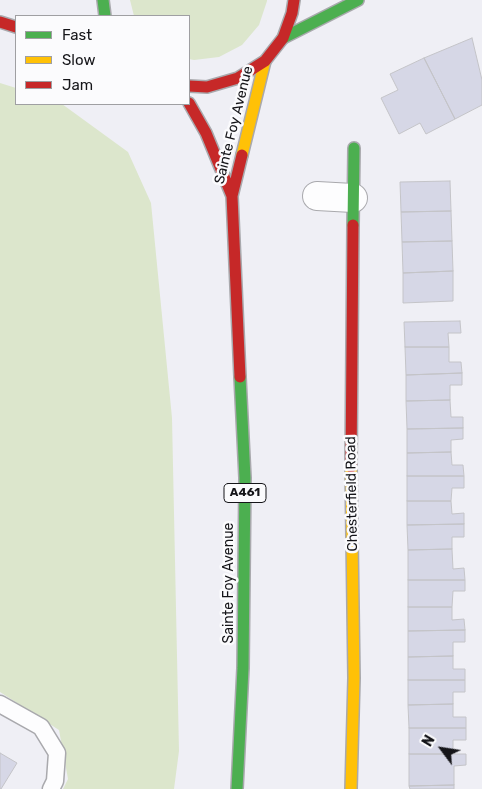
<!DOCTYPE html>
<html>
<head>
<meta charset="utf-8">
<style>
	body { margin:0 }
	#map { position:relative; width:482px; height:789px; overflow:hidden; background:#efeff5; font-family:Rubik,sans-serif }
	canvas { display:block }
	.legend { position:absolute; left:15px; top:15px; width:175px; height:90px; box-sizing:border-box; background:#fbfbfd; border:1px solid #9f9fa2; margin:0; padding:6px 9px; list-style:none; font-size:15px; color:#151519 }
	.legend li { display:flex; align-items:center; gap:10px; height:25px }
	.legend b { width:25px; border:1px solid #9f9fa2 }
	.north { position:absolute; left:417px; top:724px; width:50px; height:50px; -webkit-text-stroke:4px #fbfbfd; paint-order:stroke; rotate:301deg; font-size:14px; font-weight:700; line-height:20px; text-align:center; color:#151519 }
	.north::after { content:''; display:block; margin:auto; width:18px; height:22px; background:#151519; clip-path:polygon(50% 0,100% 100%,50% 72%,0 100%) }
</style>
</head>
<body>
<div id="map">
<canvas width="482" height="789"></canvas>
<ul class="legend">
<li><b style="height:6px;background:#4caf50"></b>Fast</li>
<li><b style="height:6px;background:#ffc107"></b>Slow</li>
<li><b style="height:6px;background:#c62828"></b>Jam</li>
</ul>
<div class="north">N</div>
</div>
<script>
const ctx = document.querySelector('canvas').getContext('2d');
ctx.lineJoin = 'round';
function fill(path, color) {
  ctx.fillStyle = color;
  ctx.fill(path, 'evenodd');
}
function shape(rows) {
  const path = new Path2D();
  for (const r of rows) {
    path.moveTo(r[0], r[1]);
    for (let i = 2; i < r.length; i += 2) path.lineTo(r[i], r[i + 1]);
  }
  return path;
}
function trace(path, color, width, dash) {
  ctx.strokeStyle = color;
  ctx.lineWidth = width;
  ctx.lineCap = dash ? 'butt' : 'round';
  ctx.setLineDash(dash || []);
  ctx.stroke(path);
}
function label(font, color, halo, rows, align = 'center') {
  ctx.font = font + ' Rubik,sans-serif';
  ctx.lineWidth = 5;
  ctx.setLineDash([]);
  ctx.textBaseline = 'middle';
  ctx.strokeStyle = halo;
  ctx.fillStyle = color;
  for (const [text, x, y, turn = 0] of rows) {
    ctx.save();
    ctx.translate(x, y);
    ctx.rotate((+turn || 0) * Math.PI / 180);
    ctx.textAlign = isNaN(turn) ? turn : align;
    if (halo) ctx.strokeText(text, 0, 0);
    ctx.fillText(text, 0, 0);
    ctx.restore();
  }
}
const green = shape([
	[130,0,267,0,267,1,259,25,242,45,219,57,194,60,189,59,189,16,134,16],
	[0,83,16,88,16,104,62,104,128,152,151,203,172,418,179,751,174,789,63,789,68,779,59,730,0,692]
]);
const building = shape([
	[472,38,482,80,482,105,455,119,424,58,472,38],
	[424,58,455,119,426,134,420,123,399,134,381,98,398,90,390,74,424,58],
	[450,181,451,211,401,212,400,182,450,181],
	[451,211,452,241,402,242,401,212,451,211],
	[452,241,453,271,403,273,402,242,452,241],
	[453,271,453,301,403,303,403,273,453,271],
	[460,321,461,333,448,333,449,347,405,347,404,322,460,321],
	[405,347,449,347,449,362,461,362,462,373,406,375,405,347],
	[462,373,462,385,450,385,450,400,406,401,406,375,462,373],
	[450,400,451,417,463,417,463,428,407,429,406,401,450,400],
	[463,428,463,439,451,440,451,452,407,453,407,429,463,428],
	[451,452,452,465,463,465,464,476,407,476,407,453,451,452],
	[407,476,464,476,464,488,452,488,451,501,407,501,407,476],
	[407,501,451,501,452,514,464,513,464,524,407,525,407,501],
	[464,524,464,537,452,537,452,549,408,550,407,525,464,524],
	[452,549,453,569,464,568,465,580,408,580,408,550,452,549],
	[408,580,465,580,465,591,453,591,452,607,408,607,408,580],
	[408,607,452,607,452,620,464,619,465,630,408,631,408,607],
	[465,630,465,642,453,642,453,656,408,657,408,631,465,630],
	[453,656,453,669,465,669,465,680,408,680,408,657,453,656],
	[408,680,465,680,465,692,453,692,453,704,408,705,408,680],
	[453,704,453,717,466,717,466,728,409,728,408,705,453,704],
	[409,728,466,728,466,740,453,740,453,754,409,754,409,728],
	[0,753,17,763,1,789,0,789,0,753],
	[409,754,466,754,466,765,454,766,454,785,409,786,409,754],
	[454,785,454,789,410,789,409,786,454,785]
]);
const lane = shape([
	[0,704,41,727,57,753,55,781,51,789]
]);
const street = shape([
	[317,196,353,198]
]);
const fast = shape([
	[103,0,105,16],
	[283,38,358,0],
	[353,225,354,148],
	[237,789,243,668,245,478,240,377]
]);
const slow = shape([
	[242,155,265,61],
	[351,789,354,678,351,467]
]);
const jam = shape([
	[0,22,16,27],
	[189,86,207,87,238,78,265,61,283,38,292,13,294,0],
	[189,103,206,133,232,196],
	[240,377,232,196,242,155],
	[351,467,353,225]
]);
const shields = [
	[245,493,42]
];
const shieldNames = [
	["A461",245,493]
];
const streetNames = [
	["Sainte Foy Avenue",234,125,-76],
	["Chesterfield Road",352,494,-91],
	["Sainte Foy Avenue",229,583,-90]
];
fill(green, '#dce6cc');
fill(building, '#d6d7e6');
trace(building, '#c4c4c8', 1);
trace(lane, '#a9a9ad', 19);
trace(street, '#a9a9ad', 30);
trace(fast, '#a9a9ad', 14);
trace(slow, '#a9a9ad', 14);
trace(jam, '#a9a9ad', 14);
trace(lane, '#fdfdfe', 16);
trace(street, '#fdfdfe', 28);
trace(fast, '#4caf50', 11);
trace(slow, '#ffc107', 11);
trace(jam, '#c62828', 11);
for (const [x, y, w] of shields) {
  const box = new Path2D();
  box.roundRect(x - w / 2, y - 9.5, w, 19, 4);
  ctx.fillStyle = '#fbfbfd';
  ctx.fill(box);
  trace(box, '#151519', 1);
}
label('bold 12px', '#151519', null, shieldNames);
label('14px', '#151519', '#fbfbfd', streetNames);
</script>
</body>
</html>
